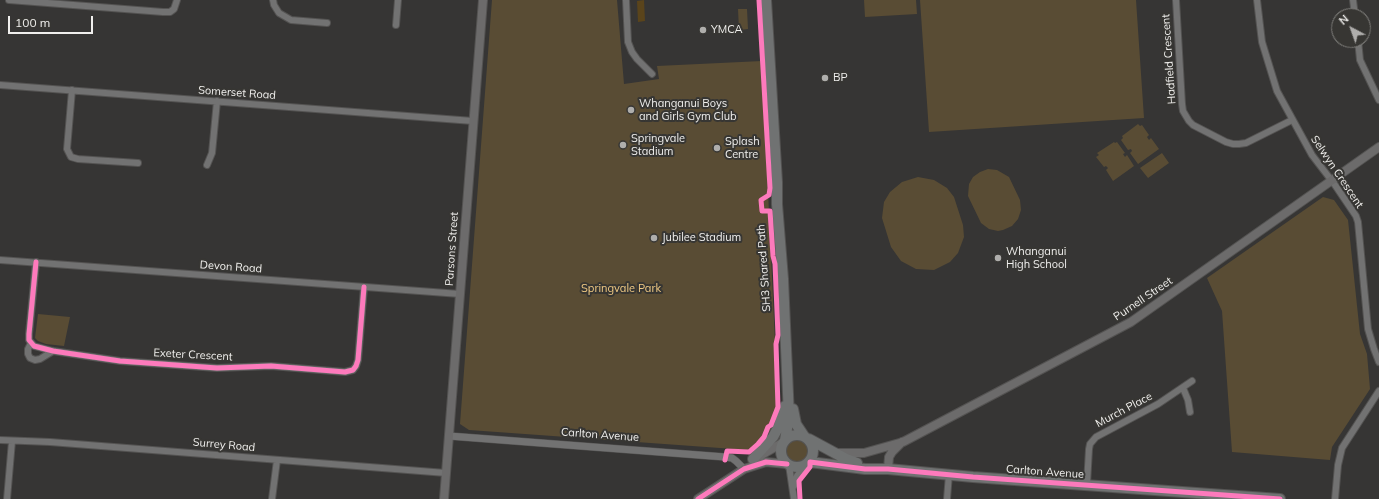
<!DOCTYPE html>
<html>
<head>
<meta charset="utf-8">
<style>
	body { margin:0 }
	#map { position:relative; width:1379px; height:499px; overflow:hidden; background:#363534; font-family:Mulish,sans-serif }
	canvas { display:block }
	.north { position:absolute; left:1331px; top:8px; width:40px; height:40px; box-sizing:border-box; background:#373633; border:1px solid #81807d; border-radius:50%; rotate:319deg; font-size:11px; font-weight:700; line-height:16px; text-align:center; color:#f0efed }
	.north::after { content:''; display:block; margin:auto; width:14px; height:18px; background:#afaeac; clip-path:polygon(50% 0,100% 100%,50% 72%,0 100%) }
	.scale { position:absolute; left:8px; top:16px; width:85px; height:18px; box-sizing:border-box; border:2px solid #f0efed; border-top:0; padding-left:5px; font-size:12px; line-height:14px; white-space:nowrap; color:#f0efed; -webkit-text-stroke:3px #373633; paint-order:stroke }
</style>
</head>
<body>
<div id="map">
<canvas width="1379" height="499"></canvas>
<div class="north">N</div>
<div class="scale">100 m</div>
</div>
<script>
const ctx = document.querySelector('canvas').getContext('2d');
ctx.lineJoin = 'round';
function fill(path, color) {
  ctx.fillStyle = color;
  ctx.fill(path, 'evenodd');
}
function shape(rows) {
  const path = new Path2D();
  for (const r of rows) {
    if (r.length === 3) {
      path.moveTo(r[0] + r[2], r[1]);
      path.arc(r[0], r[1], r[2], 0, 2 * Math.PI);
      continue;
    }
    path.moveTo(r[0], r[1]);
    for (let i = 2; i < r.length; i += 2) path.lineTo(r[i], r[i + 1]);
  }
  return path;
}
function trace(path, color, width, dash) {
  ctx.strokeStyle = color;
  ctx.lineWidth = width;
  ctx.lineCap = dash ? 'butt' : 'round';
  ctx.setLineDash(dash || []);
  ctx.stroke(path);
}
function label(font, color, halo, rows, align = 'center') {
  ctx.font = font + ' Mulish,sans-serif';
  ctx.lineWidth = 4;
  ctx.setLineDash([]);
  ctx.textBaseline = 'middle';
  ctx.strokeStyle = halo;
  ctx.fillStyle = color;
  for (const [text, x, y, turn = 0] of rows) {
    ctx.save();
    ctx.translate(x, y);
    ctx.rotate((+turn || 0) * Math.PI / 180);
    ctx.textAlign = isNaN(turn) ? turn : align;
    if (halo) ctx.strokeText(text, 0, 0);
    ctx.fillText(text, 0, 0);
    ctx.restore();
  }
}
const green = shape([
	[492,0,617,0,624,84,659,79,657,66,762,61,778,407,773,427,759,448,751,448,748,450,469,430,460,424],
	[864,0,916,0,917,14,865,17],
	[920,0,1136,0,1144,118,929,132],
	[738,9,747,9,748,29,739,30],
	[1138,124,1140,126,1142,125,1149,135,1147,137,1149,140,1151,138,1159,149,1138,164,1130,153,1132,151,1131,149,1128,150,1121,140,1123,138,1122,136],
	[1114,142,1115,143,1117,142,1125,153,1123,154,1125,157,1127,155,1134,166,1113,181,1106,170,1108,168,1106,166,1104,167,1096,157,1099,155,1097,153],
	[1162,153,1169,163,1148,178,1140,168],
	[988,169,997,170,1009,177,1020,200,1021,210,1018,219,1012,226,1003,230,998,231,989,229,981,223,968,196,969,184,973,177,980,172],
	[918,177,934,180,947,188,954,197,963,225,964,237,958,253,950,262,934,270,916,269,901,261,891,247,882,218,884,202,890,192,902,182],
	[1323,197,1334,200,1348,220,1360,334,1367,354,1370,389,1332,447,1330,460,1232,452,1222,311,1207,278],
	[38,314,70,317,64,346,46,344,38,341,35,338],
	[797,451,13]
]);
const water = shape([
	[644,0,645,21,638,22,637,1]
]);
const minor = shape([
	[9,0,163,12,170,12,174,9,177,0],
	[273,0,274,5,279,13,291,20,327,23],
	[626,0,628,42,632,52,637,59,652,74],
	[1176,0,1182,104,1183,111,1189,121,1193,125,1226,142,1233,144,1239,144,1246,143,1292,120],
	[1257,0,1262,42,1277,91,1312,155,1335,185,1356,216,1358,222,1368,329,1374,349,1379,362],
	[1353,0,1355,16],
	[396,25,398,0],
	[1358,40,1360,60,1379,100],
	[0,85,473,121],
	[72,90,67,149,71,157,78,159,138,163],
	[207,165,212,153,217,101],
	[0,260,460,294],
	[36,262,29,334,29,340,34,346,53,351,120,361,217,368,271,366,345,372,353,370,356,366,358,360,364,287],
	[31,343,28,349,28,354,30,358,35,360,40,359,53,351],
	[1183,388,1188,400,1190,412],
	[0,440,50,442,446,473],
	[789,465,794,499],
	[1087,484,1089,449,1090,444,1096,437,1158,404,1192,381],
	[794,486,797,476,806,465],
	[7,499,12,441],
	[272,499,277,460],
	[947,499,949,474],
	[1335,499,1338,465,1342,448,1379,391]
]);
const tertiary = shape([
	[449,436,725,457,732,458,736,461,744,469]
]);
const secondary = shape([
	[836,453,864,453,903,442,1131,322,1379,147],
	[758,457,782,443],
	[888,469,889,457,892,452,902,442],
	[444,499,483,0],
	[698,499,744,469,766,462,787,464]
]);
const trunk = shape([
	[766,0,777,182,777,204,783,279,789,417,785,440],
	[793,409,796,424,804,436],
	[797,451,16],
	[809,439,846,459,857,463],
	[753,459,773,437,779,426,785,406],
	[810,462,865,469,888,469,973,477,1280,499]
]);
const cycleway = shape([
	[36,262,29,334,29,340,34,346,53,351,120,361,217,368,271,366,345,372,353,370,356,366,358,360,364,287],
	[725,460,727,451,749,452,758,444,764,437,768,427,771,425,778,407,776,344,778,335,775,264,773,256,770,211,762,211,761,200,769,195,770,188,759,0],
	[698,499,744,469,766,462,787,464],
	[800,499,799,481,810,467,810,462,865,469,888,469,973,477,1280,499]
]);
const markers = [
	[703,30,4,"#afaeac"],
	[825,78,4,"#afaeac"],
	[631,110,4,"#afaeac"],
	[623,145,4,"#afaeac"],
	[717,148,4,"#afaeac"],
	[654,238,4,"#afaeac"],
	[998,258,4,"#afaeac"]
];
const poiNames = [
	["YMCA",711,30],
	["BP",833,78],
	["Whanganui Boys",639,104],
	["and Girls Gym Club",639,117],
	["Springvale",631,139],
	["Stadium",631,152],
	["Splash",725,142],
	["Centre",725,155],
	["Jubilee Stadium",662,238],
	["Whanganui",1006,252],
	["High School",1006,265]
];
const streetNames = [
	["Hadfield Crescent",1169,59,-94],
	["Somerset Road",237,93,4],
	["Selwyn Crescent",1337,172,56],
	["Parsons Street",452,249,-86],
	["Devon Road",231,267,4],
	["SH3 Shared Path",764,268,-94],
	["Purnell Street",1143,299,-34],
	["Exeter Crescent",193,355,3],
	["Murch Place",1124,410,-28],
	["Carlton Avenue",600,435,4],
	["Surrey Road",224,445,5],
	["Carlton Avenue",1045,472,4]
];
const parkNames = [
	["Springvale Park",621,289]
];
fill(green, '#594c34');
fill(water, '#5a441b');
trace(minor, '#545352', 8);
trace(tertiary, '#545352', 8);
trace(secondary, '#545352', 10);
trace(trunk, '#545352', 12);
trace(minor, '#727272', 6);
trace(tertiary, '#727272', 7);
trace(secondary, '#6c6b6b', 8);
trace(trunk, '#707272', 10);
trace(cycleway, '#fd7abc', 5);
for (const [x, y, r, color] of markers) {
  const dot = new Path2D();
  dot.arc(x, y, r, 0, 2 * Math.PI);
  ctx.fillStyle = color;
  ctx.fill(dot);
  trace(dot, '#373633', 1.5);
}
label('11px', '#f0efed', '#373633', poiNames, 'left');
label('11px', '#f0efed', '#373633', streetNames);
label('11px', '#f2cb84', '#373633', parkNames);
</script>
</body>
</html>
